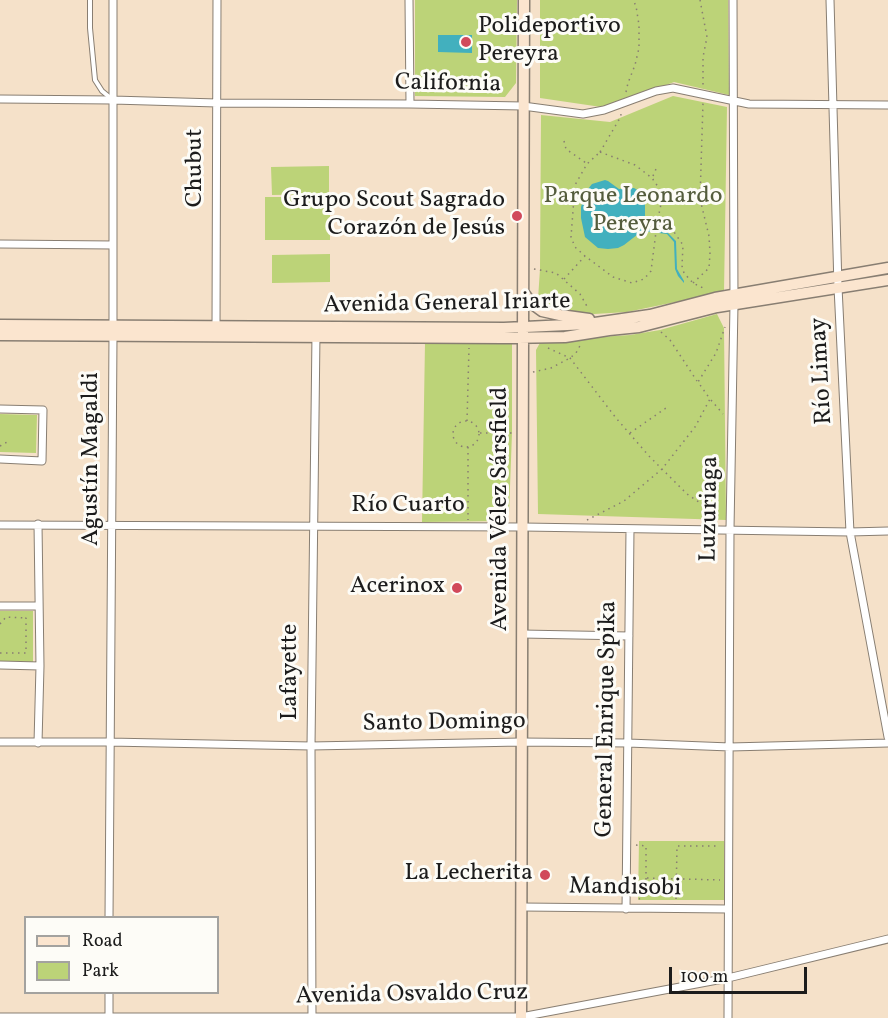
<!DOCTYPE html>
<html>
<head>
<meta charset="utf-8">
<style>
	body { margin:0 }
	#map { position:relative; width:888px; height:1018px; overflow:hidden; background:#f5e1c9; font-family:Vollkorn,serif }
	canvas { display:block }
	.legend { position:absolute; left:24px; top:916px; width:195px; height:78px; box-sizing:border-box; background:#fdfcf7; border:2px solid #a3a29f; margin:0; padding:8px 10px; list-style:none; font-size:18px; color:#1c1c1c }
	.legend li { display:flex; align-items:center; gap:12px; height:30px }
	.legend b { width:30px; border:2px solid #a3a29f }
	.scale { position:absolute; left:669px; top:967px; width:138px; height:27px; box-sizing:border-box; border:3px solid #1c1c1c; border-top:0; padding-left:8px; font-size:18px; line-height:21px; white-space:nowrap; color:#1c1c1c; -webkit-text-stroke:4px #fdfcf7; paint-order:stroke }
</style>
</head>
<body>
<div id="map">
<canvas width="888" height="1018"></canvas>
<ul class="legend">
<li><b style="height:8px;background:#fbe5cf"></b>Road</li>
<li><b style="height:16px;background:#bcd378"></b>Park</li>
</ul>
<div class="scale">100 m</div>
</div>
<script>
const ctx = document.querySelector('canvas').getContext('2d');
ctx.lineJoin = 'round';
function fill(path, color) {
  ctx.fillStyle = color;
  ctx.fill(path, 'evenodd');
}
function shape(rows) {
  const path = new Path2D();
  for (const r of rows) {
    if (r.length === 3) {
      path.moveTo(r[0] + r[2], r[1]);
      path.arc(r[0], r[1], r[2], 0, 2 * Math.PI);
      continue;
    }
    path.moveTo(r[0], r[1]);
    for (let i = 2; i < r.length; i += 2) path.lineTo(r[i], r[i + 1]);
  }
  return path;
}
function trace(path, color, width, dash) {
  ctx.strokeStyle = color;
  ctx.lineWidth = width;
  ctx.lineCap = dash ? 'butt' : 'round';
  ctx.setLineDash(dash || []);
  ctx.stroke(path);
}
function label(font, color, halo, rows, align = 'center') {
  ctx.font = font + ' Vollkorn,serif';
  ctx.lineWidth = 6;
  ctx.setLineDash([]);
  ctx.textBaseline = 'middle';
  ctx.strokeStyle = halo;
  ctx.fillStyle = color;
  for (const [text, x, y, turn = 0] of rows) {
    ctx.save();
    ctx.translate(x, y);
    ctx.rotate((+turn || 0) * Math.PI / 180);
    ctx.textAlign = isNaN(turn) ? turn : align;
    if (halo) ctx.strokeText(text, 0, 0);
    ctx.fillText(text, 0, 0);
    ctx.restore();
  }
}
const green = shape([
	[415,0,517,0,516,83,505,97,415,96],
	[540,0,728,0,729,95,674,82,608,108,540,98],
	[673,96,727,107,724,292,627,312,578,315,541,304,538,299,540,269,541,115,610,122],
	[329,166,329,194,272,195,271,167],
	[265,197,330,197,330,240,265,240],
	[330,254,330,282,272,283,272,255],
	[717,314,724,328,726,520,538,514,536,350,541,341,630,335,660,330],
	[512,342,512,433,509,514,503,521,422,522,425,343],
	[0,414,37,415,36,453,0,452],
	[0,611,33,611,33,662,0,661],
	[639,841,724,841,724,900,638,900]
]);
const water = shape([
	[438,35,472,35,472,53,438,52],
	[605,180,608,181,619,189,634,188,639,191,645,204,645,221,648,228,667,232,676,241,677,269,684,281,684,283,678,276,675,269,674,242,667,234,642,231,624,245,618,248,608,249,598,248,585,237,581,218,581,207,584,197,588,189,592,184]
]);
const path = shape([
	[700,0,707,37,703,57,703,86],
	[626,92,628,83,635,65,639,48,639,25,636,6,633,0],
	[564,141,566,149,586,163],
	[600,152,635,165,652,178,663,194,657,224,651,271,644,279,632,283,613,277,585,256,575,247,571,237,575,185,587,164,600,152],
	[600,152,620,118,622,111],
	[653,176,656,169],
	[658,225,674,232,683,245,682,266,684,273,693,283,705,289],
	[534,269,556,273,580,294,588,308],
	[564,279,585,256],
	[693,283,709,268,710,253,709,236,700,199,703,103],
	[661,332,670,340,697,381],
	[548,348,570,358,616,418,649,456,687,494,721,517],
	[533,372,551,368,570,358,576,353,581,344],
	[711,400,723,414],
	[466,434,13],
	[467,421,469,348],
	[480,433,514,433],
	[630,433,666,408],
	[0,446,7,442],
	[468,447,468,520],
	[587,520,624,501,662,469,695,427,710,399,698,382,716,353,725,327],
	[0,624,6,617,26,618],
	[0,653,26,653,26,618,29,615],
	[636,845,646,846,646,895,639,899],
	[647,878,720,880],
	[676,899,677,846,720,846]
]);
const lane = shape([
	[90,0,90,28,95,80,102,91,113,100]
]);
const street = shape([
	[409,0,410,104],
	[830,0,838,287,850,532,888,737],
	[0,99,113,100,217,103,410,104,523,106,583,114,604,110,656,91,673,88,749,104,888,105],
	[0,244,113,245],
	[216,330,217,0],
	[0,409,43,410,42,461,0,459],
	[38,524,40,666,38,743],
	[0,525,523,527,850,532,888,531],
	[0,606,39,606],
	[522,634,629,636],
	[0,665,40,666],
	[0,742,109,742,311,746,521,742,628,743,730,747,888,743],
	[522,907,728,909],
	[626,909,630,529],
	[109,918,113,336,113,0],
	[0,1017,521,1017,728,978,888,939],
	[109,1018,109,992],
	[312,1018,311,746,316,334],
	[728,1018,730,529,734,304,733,0]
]);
const secondary = shape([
	[524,293,531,303,542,311,560,315,589,319],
	[0,325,504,328,588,324,650,315,715,298,888,268],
	[0,335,503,338,565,337,609,330,639,327,717,307,888,280],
	[521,1018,524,0]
]);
const markers = [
	[466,42,6,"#d1495b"],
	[517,216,6,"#d1495b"],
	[457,588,6,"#d1495b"],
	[545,875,6,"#d1495b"]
];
const poiNames = [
	["Polideportivo",478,28,"left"],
	["Pereyra",478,56,"left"],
	["Grupo Scout Sagrado",505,202],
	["Corazón de Jesús",505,230],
	["Acerinox",445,588],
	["La Lecherita",533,875]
];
const streetNames = [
	["California",448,85,1],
	["Chubut",197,168,-90],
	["Avenida General Iriarte",447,305,-1],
	["Río Limay",823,371,-93],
	["Agustín Magaldi",93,459,-90],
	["Río Cuarto",408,507],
	["Avenida Vélez Sársfield",502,509,-90],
	["Luzuriaga",711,509,-89],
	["Lafayette",292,672,-90],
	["General Enrique Spika",608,719,-89],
	["Santo Domingo",444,724,-1],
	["Mandisobi",625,889,1],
	["Avenida Osvaldo Cruz",412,996,-1]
];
const parkNames = [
	["Parque Leonardo",633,198],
	["Pereyra",633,226]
];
fill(green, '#bcd378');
fill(water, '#42b0be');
trace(lane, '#887e72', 6);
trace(street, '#887e72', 9);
trace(secondary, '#887e72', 13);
trace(path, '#887e72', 1.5, [1.5, 4.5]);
trace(lane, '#fff', 4);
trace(street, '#fff', 7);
trace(secondary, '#fbe5cf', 10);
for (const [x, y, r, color] of markers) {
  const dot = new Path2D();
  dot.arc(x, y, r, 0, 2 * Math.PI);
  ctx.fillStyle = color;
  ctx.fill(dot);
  trace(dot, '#fdfcf7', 2);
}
label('24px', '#1c1c1c', '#fdfcf7', poiNames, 'right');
label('24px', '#1c1c1c', '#fdfcf7', streetNames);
label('24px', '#545c3c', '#fdfcf7', parkNames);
</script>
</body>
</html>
